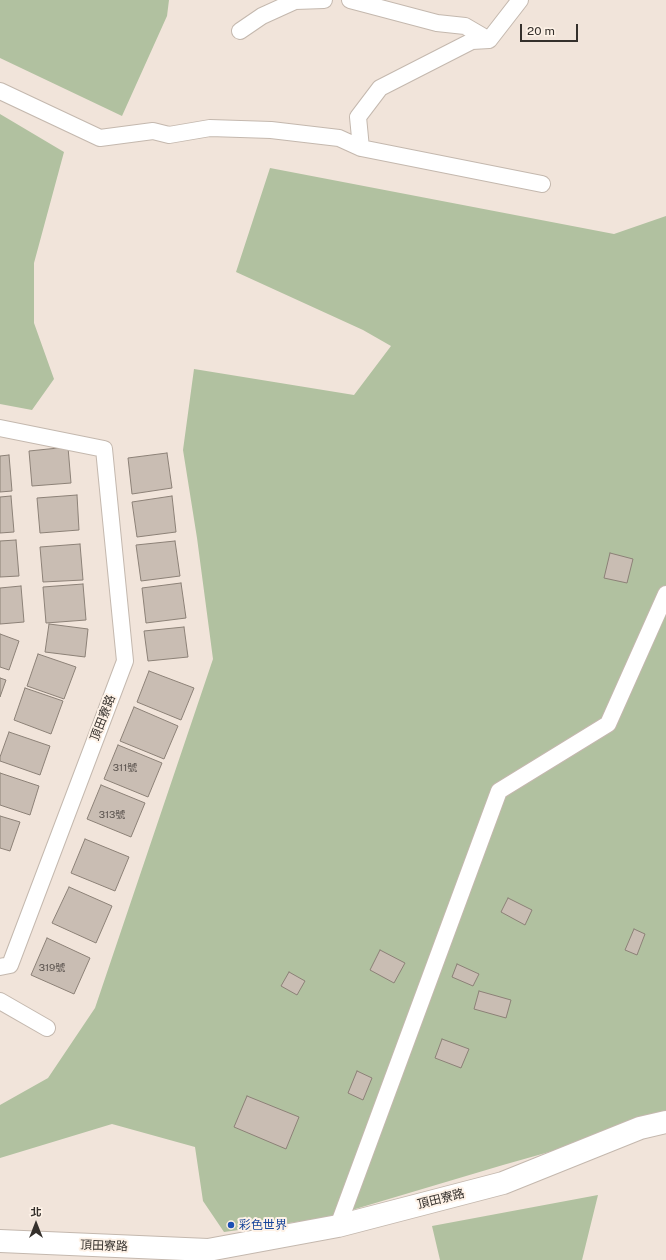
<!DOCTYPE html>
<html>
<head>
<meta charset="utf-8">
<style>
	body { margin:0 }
	#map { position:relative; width:666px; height:1260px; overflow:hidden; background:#f1e4da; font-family:"Public Sans","Noto Sans TC",sans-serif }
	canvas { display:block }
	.north { position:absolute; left:16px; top:1204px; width:40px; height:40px; -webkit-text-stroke:3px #fef2e7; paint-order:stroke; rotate:0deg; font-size:11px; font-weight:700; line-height:16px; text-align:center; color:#35302c }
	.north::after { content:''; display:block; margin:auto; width:14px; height:18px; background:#35302c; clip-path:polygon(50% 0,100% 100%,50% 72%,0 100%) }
	.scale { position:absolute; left:520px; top:24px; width:58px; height:18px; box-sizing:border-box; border:2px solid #35302c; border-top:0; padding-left:5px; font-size:12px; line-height:14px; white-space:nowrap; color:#35302c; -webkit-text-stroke:3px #fef2e7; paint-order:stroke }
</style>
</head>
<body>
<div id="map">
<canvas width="666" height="1260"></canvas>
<div class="north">北</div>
<div class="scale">20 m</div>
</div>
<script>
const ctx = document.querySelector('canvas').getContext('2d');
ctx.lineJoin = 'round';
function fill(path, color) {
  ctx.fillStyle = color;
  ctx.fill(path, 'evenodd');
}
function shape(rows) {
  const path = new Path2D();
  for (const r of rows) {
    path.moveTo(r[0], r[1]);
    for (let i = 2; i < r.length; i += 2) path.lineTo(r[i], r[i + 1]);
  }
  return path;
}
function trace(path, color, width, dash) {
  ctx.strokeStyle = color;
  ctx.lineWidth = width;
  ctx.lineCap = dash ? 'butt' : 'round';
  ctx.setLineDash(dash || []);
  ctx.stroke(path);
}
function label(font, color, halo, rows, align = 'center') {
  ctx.font = font + ' "Public Sans","Noto Sans TC",sans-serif';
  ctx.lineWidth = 4;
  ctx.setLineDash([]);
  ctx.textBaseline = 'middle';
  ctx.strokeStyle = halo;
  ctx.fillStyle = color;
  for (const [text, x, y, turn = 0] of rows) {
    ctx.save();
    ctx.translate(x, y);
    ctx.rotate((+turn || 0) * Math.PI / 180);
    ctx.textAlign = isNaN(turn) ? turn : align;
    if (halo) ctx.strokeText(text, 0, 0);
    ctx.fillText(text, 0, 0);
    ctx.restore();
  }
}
const green = shape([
	[0,0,169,0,167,16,122,116,0,58],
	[0,114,64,152,34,263,34,323,54,379,32,410,0,404],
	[270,168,614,234,666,216,666,1119,503,1165,325,1218,224,1232,203,1201,195,1147,112,1124,0,1158,0,1105,48,1078,95,1008,213,659,197,538,183,450,194,369,354,395,391,346,363,330,236,272],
	[598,1195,582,1260,440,1260,432,1226]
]);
const building = shape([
	[68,447,71,483,32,486,29,451,68,447],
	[167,453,172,488,132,494,128,458,167,453],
	[9,455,12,491,0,492,0,456,9,455],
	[77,495,79,530,40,533,37,498,77,495],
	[11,496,14,532,0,533,0,497,11,496],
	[172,496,176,532,137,537,132,502,172,496],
	[16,540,19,576,0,577,0,541,16,540],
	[175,541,180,576,141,581,136,545,175,541],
	[80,544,83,580,43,582,40,547,80,544],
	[610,553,633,559,627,583,604,578,610,553],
	[181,583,186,618,146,623,142,588,181,583],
	[83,584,86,620,46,623,43,587,83,584],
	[21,586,24,622,0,624,0,588,21,586],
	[49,624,88,629,85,657,45,652,49,624],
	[184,627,188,657,148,661,144,631,184,627],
	[0,634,19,641,9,670,0,667,0,634],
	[38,654,76,667,64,699,27,686,38,654],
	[149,671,194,688,181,720,137,702,149,671],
	[0,678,6,680,0,697,0,678],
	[25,688,63,701,51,734,14,720,25,688],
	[134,707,178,726,164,759,120,741,134,707],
	[9,732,50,746,40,775,0,761,0,757,9,732],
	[118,745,162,763,148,797,104,779,118,745],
	[0,773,39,786,30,815,0,805,0,773],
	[101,785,145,803,131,837,87,819,101,785],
	[0,816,20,822,10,851,0,848,0,816],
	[85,839,129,857,115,891,71,873,85,839],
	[69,887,112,906,96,943,52,923,69,887],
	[508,898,532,910,525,925,501,912,508,898],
	[634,929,645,934,637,955,625,950,634,929],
	[47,938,90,958,74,994,31,975,47,938],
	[380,950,405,963,394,983,370,970,380,950],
	[457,964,479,974,473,986,452,977,457,964],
	[289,972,305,981,297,995,281,986,289,972],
	[479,991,511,1000,506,1018,474,1009,479,991],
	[442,1039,469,1049,461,1068,435,1058,442,1039],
	[357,1071,372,1078,363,1100,348,1093,357,1071],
	[247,1096,299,1117,286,1149,234,1127,247,1096]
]);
const street = shape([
	[350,0,437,23,465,26,489,40],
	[240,31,262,16,295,1,324,0],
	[0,91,100,138,153,131,169,135,210,128,271,130,339,138,361,148,358,117,380,88,472,41,489,40,520,0],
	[361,148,542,184],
	[0,428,104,449,125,661,10,965,0,967],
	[0,1001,47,1028],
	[338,1226,499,791,608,724,666,594]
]);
const secondary = shape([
	[0,1241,208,1250,338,1226,503,1183,640,1128,666,1122]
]);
const markers = [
	[231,1225,4,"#1a4fb4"]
];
const numberNames = [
	["311號",125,768],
	["313號",112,815],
	["319號",52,968]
];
const streetNames = [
	["頂田寮路",103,718,-69],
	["頂田寮路",441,1199,-14],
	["頂田寮路",104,1246,2]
];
const transitNames = [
	["彩色世界",239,1225]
];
fill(green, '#b1c1a0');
fill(building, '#c9bdb3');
trace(building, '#8c8177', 1);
trace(street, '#c4b8ae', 18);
trace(secondary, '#c4b8ae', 24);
trace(street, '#fff', 16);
trace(secondary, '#fff', 22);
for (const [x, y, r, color] of markers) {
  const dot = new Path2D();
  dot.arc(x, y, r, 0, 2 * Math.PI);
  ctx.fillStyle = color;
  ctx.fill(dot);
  trace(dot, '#fef2e7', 1.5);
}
label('10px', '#5a534e', null, numberNames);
label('12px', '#35302c', '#fef2e7', streetNames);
label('12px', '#164399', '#fef2e7', transitNames, 'left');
</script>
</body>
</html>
